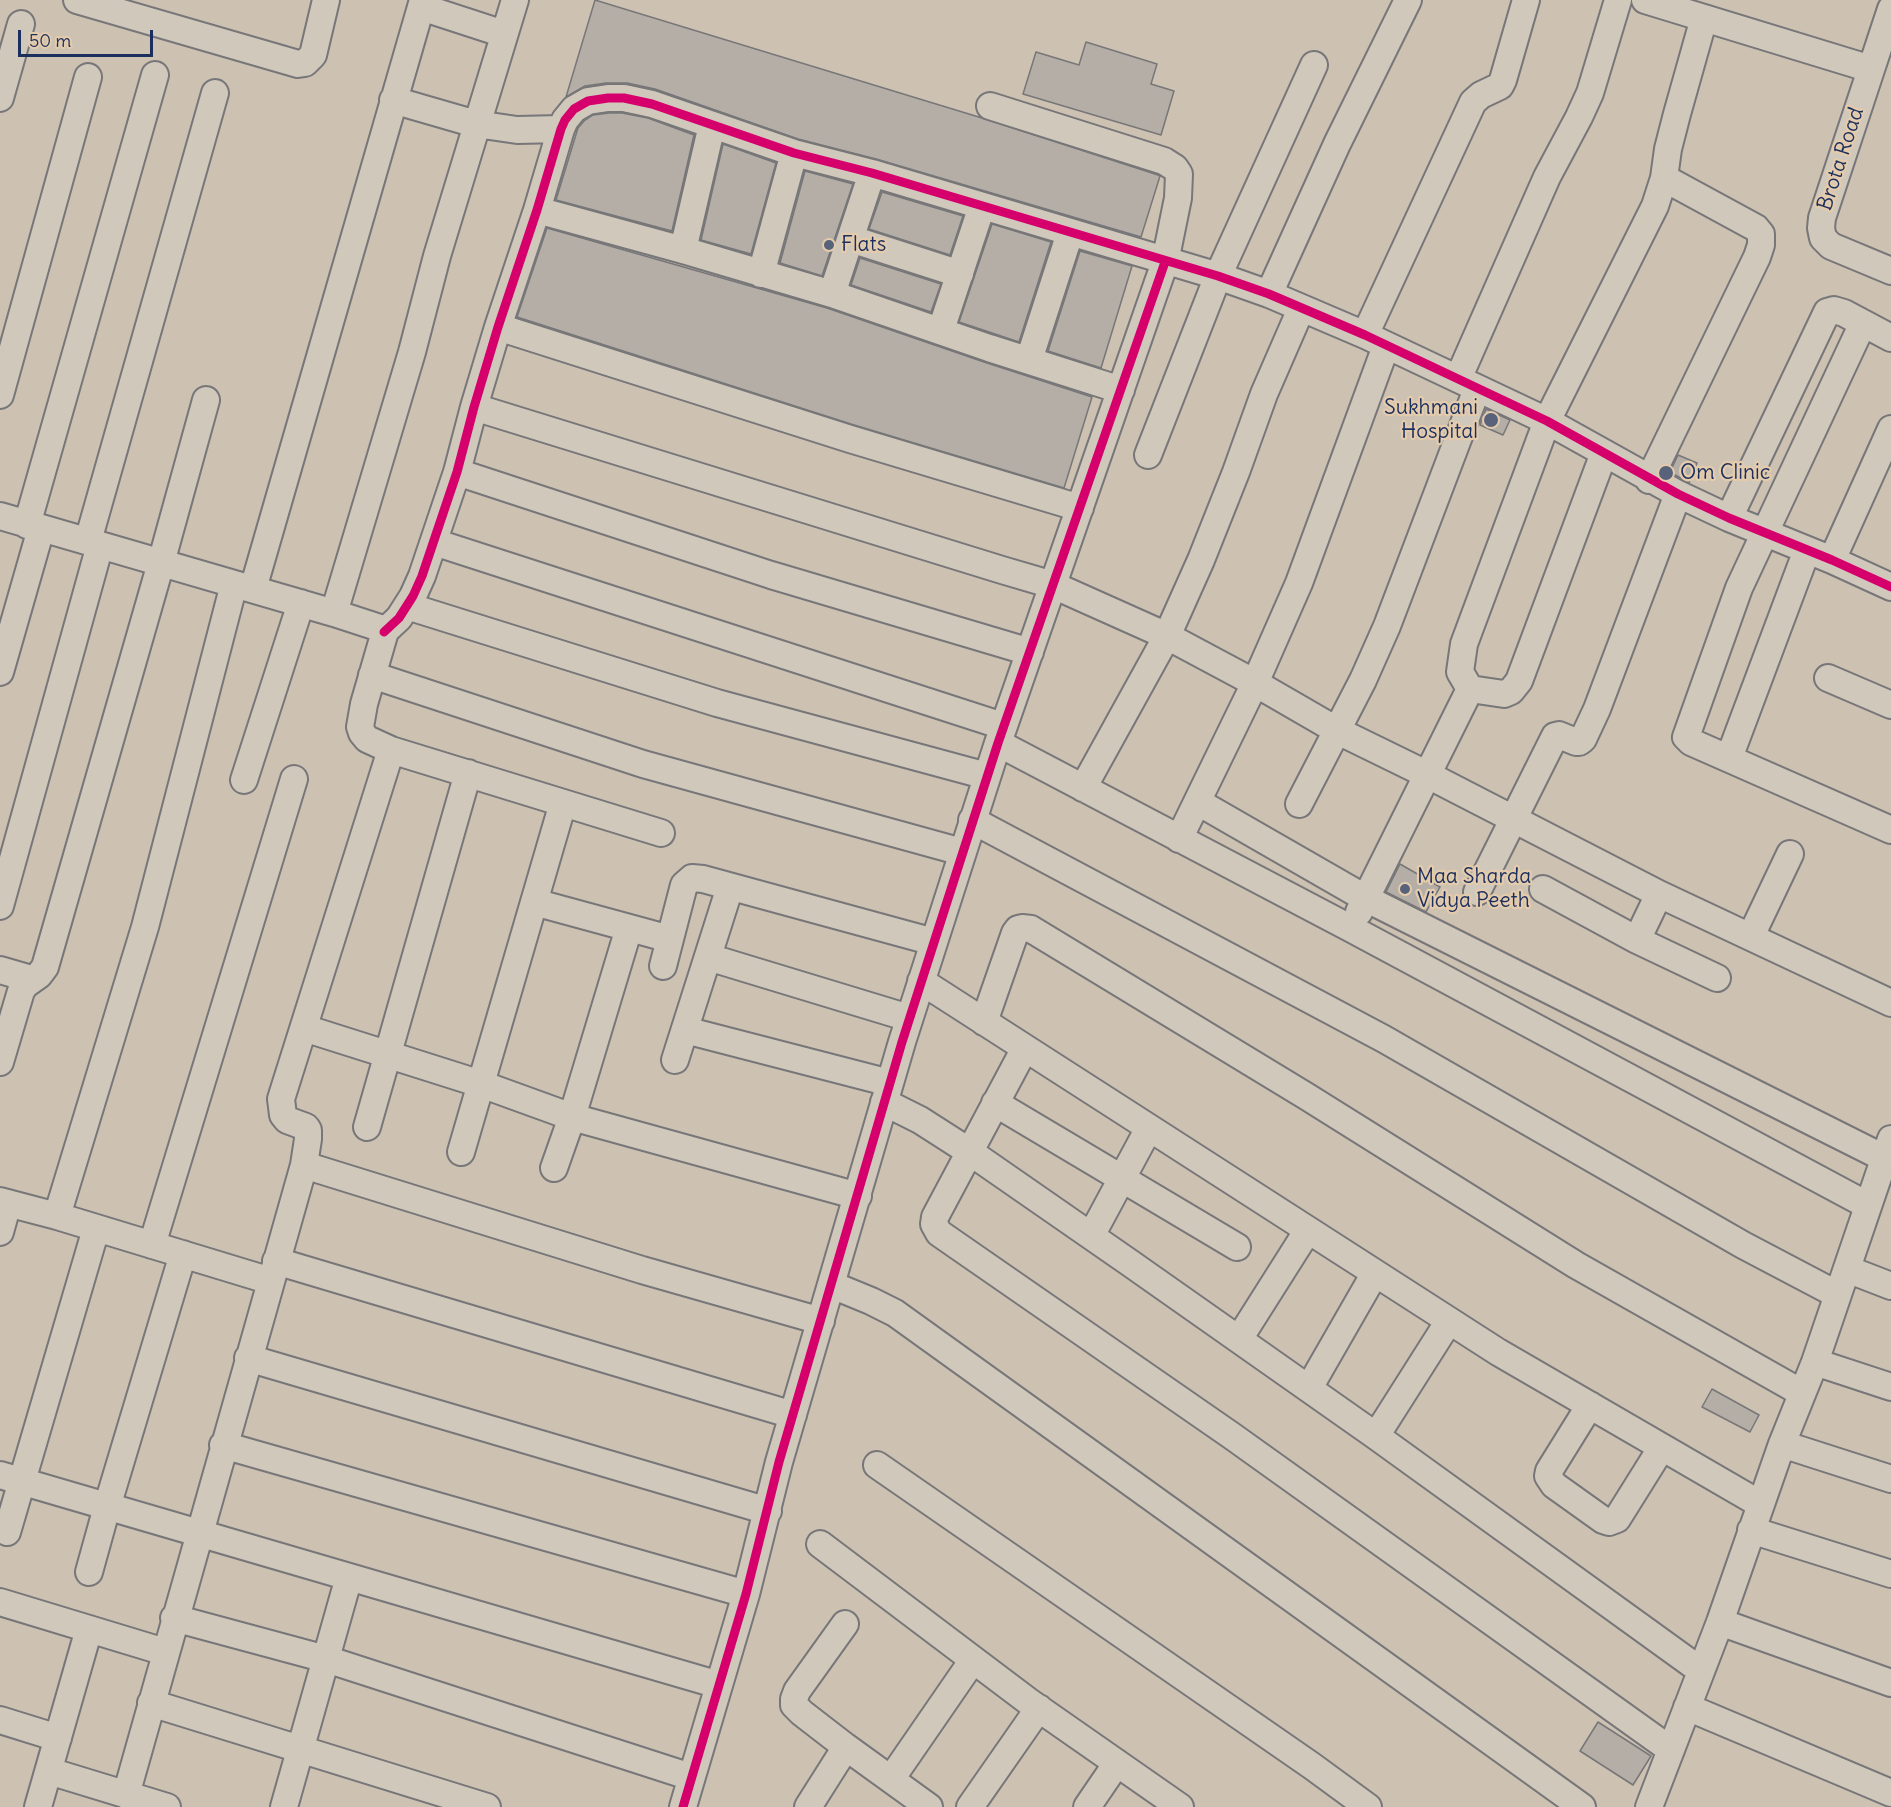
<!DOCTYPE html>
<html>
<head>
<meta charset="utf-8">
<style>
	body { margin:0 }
	#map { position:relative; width:1891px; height:1807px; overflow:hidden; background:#cdc1b2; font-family:Delius,sans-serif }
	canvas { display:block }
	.scale { position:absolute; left:18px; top:30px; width:135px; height:27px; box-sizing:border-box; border:3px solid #1b2f5e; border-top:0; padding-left:8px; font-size:18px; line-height:21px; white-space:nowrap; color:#1b2f5e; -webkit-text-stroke:4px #e4cbac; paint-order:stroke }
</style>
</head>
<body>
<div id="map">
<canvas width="1891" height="1807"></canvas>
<div class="scale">50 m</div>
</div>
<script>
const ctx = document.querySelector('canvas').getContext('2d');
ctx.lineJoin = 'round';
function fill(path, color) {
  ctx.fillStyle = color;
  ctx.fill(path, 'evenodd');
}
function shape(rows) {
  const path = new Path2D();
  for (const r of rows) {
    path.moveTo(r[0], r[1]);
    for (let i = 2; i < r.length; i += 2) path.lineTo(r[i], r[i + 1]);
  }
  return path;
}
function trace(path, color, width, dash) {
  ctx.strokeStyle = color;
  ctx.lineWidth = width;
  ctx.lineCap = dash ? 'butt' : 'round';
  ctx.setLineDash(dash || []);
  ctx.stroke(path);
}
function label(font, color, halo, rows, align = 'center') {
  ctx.font = font + ' Delius,sans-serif';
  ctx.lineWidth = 4.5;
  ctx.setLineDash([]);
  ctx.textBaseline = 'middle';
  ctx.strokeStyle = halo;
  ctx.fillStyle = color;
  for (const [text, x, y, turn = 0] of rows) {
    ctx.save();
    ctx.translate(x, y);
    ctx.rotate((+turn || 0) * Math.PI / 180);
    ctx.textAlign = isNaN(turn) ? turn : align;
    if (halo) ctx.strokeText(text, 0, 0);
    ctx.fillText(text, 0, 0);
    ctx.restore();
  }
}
const building = shape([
	[595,0,982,118,1158,175,1160,176,1141,237,876,159,798,139,655,89,627,83,606,83,585,86,566,97,595,0],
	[1086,42,1157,64,1151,84,1174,91,1161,135,1023,94,1036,52,1079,65,1086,42],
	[609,113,622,113,648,118,694,135,672,231,556,200,578,128,584,121,593,115,609,113],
	[723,144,776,163,751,254,701,240,723,144],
	[805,171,853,184,822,276,780,263,805,171],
	[882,192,963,216,950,255,869,229,882,192],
	[992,224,1051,242,1019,342,959,322,992,224],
	[547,228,827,308,984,362,1092,397,1064,488,854,425,517,317,547,228],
	[1080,251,1132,266,1101,368,1048,351,1080,251],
	[860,258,941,284,931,312,851,285,860,258],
	[1486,409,1510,420,1503,435,1480,425,1486,409],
	[1678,455,1697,463,1689,483,1670,472,1678,455],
	[1400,864,1440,887,1426,912,1386,892,1400,864],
	[1712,1389,1759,1415,1750,1432,1702,1407,1712,1389],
	[1598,1722,1651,1756,1633,1785,1580,1751,1598,1722]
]);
const minor = shape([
	[77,0,298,64,305,63,313,55,326,0],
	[1645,0,1871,69],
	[421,7,504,34],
	[1891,9,1822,218,1821,228,1823,238,1831,246,1891,271],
	[0,98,21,24],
	[393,100,476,124,517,130,561,129],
	[537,210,683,250,832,294,989,348,1121,390],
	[851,239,960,274],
	[683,250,712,125],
	[761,274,794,153],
	[832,294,872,173],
	[1269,294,1337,144,1408,0],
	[1863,323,1739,588,1686,737,1691,742,1891,830],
	[498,327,850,439,1080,508],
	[941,330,982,206],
	[1365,335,1473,102,1481,95,1500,86,1503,80,1526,0],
	[1029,360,1070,233],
	[1458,379,1547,177,1579,117,1590,93,1618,0],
	[0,395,88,77],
	[474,407,1002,570,1053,585,1167,636,1255,683,1338,731,1426,774,1659,894,1891,1003],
	[1148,455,1218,276,1314,65],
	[457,472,771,575,1030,652],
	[1649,480,1757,257,1761,245,1761,234,1756,228,1664,178],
	[0,516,334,613,380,628,383,630,384,635,364,704,360,727,362,733,367,739,391,750,661,833],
	[1729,518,1827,312,1834,310,1844,313,1891,338],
	[27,525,155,75],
	[88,541,215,93],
	[434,542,1003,726],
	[1832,560,1891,429],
	[253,589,423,0],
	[407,606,717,703,987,776],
	[334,613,412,352,437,256,515,0],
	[384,632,399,618,413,596,422,576,457,472,474,407,498,327,537,210,561,129,565,120,574,109,588,101,608,98,624,98,652,104,794,153,872,173,1218,276,1269,294,1365,335,1547,421,1678,494,1729,518,1832,560,1891,587],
	[0,672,41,529],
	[372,675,643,764,962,852],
	[1828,678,1891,705],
	[1470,689,1460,672,1464,644,1547,421,1655,206,1664,178,1668,149,1677,114,1704,18],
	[998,743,1350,928,1867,1205],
	[1729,758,1807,550],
	[244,780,301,603],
	[1083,788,1167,636,1201,560,1236,472,1264,394,1301,309],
	[1198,802,1365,898,1884,1158],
	[1299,804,1363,680,1387,626,1477,389],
	[972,820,1384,1039,1743,1245,1838,1295],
	[1179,839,1255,683,1299,583,1386,346],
	[1543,889,1637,940,1717,978],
	[1477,892,1555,736,1559,735,1576,742,1579,742,1583,739,1597,709,1678,494],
	[534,902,670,939],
	[0,906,100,545],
	[1359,912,1470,689,1504,694,1511,691,1519,681,1604,453],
	[1751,936,1790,854],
	[1637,940,1659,894],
	[708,957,909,1018],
	[663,966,684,885,692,878,703,879,934,942],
	[0,970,31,979],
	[921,981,1498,1352,1760,1504],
	[984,1022,1015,933,1018,929,1022,928,1031,929,1306,1096,1576,1265,1802,1393],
	[304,1028,481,1084,572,1117,858,1196],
	[685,1030,890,1083],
	[1025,1048,935,1217,934,1224,939,1233,1232,1436,1671,1750],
	[675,1060,730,887],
	[0,1062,21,991,25,985,39,975,45,967,161,563,206,400],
	[884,1102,920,1120,970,1152,1130,1263,1376,1436,1700,1670],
	[995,1103,1237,1247],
	[367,1127,468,773],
	[461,1152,563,803],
	[304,1165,642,1270,821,1321],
	[554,1168,572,1117,629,928],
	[0,1201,57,1216,271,1281],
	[57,1216,145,927,234,584],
	[0,1232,8,1203],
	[1091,1236,1149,1128],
	[152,1245,294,779],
	[276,1261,793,1415],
	[1847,1269,1891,1286],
	[832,1285,871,1301,895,1313,1582,1807],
	[1239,1339,1308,1230],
	[248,1358,768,1511],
	[1815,1362,1891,1387],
	[1309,1388,1375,1273],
	[1590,1405,1549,1471,1548,1476,1554,1485,1603,1520,1609,1522,1617,1519,1662,1447],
	[1376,1436,1449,1321],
	[1782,1444,1891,1479],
	[223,1445,746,1594],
	[877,1465,1312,1766,1368,1807],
	[0,1475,719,1685],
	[1751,1530,1891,1574],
	[7,1532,96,1229],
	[820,1544,1028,1701,1180,1807],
	[89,1572,107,1507,183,1254],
	[0,1602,165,1652],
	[174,1618,326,1659,691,1777],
	[1720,1622,1891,1683],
	[845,1624,797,1691,794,1699,794,1705,802,1713,846,1747,929,1807],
	[151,1703,487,1807],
	[1687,1707,1891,1793],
	[0,1720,58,1738],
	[49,1771,167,1807],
	[891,1779,973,1660],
	[126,1795,304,1165,308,1139,308,1130,306,1127,287,1120,283,1115,281,1099,391,750],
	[38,1807,89,1629],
	[284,1807,349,1577],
	[683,1807,746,1594,779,1462,902,1042,998,743,1165,262,1178,198,1179,174,1175,168,1164,161,990,106],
	[808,1807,846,1747],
	[970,1807,1039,1708],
	[1087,1807,1117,1763],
	[1649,1807,1720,1622,1782,1444,1815,1362,1891,1139]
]);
const cycleway = shape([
	[384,632,399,618,413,596,422,576,457,472,474,407,498,327,537,210,561,129,565,120,574,109,588,101,608,98,624,98,652,104,794,153,872,173,1218,276,1269,294,1365,335,1547,421,1678,494,1729,518,1832,560,1891,587],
	[683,1807,746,1594,779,1462,902,1042,998,743,1165,262]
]);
const markers = [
	[829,245,6,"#59627b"],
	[1491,420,8,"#59627b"],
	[1666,473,8,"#59627b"],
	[1405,889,6,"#59627b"]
];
const streetNames = [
	["Brota Road",1841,159,-72]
];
const poiNames = [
	["Flats",841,245],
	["Sukhmani",1478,408,"right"],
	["Hospital",1478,432,"right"],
	["Om Clinic",1680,473],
	["Maa Sharda",1417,877],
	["Vidya Peeth",1417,901]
];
fill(building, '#b5aea6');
trace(building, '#777678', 1.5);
trace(minor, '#777678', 30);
trace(minor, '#d1c8bc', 26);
trace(cycleway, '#d6006c', 9);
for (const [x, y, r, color] of markers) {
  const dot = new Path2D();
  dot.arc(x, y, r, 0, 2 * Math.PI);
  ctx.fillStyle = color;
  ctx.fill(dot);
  trace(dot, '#e4cbac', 2);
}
label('21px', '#1b2f5e', '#e4cbac', streetNames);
label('21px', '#1b2f5e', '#e4cbac', poiNames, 'left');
</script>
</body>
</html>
